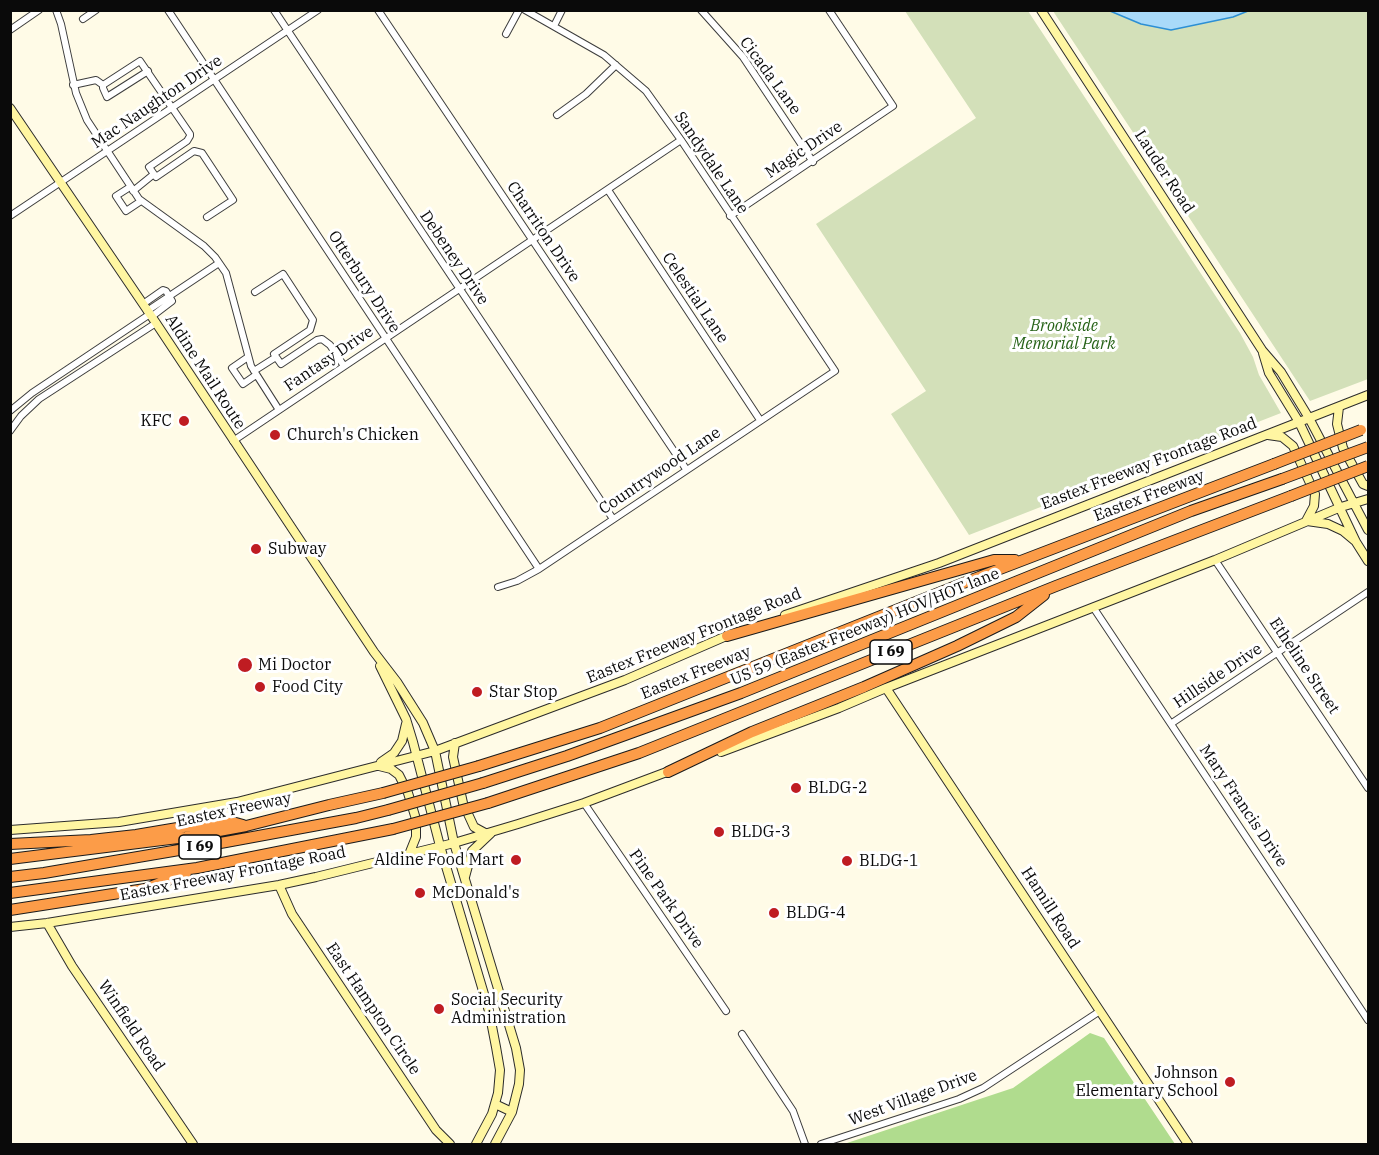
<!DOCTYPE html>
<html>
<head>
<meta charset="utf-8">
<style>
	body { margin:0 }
	#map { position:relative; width:1379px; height:1155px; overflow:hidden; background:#fffbe7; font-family:"IBM Plex Serif",serif }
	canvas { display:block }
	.frame { position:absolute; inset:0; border:12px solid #0a0a0a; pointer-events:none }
</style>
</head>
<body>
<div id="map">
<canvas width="1379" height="1155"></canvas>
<div class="frame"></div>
</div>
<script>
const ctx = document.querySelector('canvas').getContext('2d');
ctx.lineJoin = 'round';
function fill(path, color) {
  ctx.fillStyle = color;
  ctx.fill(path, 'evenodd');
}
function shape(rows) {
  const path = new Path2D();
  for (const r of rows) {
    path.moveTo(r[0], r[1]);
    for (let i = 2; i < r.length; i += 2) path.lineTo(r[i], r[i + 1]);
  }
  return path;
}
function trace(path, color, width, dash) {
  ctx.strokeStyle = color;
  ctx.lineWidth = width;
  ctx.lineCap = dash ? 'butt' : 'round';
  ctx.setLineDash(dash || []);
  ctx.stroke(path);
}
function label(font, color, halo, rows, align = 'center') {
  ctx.font = font + ' "IBM Plex Serif",serif';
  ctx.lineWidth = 6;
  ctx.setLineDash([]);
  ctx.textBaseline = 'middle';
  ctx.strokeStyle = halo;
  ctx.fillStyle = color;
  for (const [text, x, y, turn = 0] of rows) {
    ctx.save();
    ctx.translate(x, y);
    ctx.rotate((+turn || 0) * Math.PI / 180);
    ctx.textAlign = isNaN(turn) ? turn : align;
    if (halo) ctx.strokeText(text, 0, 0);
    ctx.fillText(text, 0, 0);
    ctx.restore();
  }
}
const forest = shape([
	[1090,1033,1104,1038,1175,1144,844,1144,1013,1088]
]);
const cemetery = shape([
	[905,11,1028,11,1240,333,1253,357,1259,375,1281,413,969,535,891,414,926,391,816,224,976,118],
	[1053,11,1368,11,1368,379,1310,401]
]);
const water = shape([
	[1110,11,1248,11,1233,17,1171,30,1141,24,1110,11]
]);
const street = shape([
	[56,10,61,24,76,93,87,120,139,199,204,246,215,257,226,273,251,366,279,410],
	[168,10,539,569],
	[274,10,613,519],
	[378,10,686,469],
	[701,10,743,57,813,162],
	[83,19,96,10],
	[554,26,562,10],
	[10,30,39,10],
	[506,34,519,10],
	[148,71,107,97,103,88,103,85,140,61,190,134,190,136,187,141,149,167,156,177,194,151,202,153,233,200,207,217],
	[73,85,96,80,103,85],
	[557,115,586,94,616,65],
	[130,187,116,196,126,211,141,201],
	[608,190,760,420],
	[133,191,154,174],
	[10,216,318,10],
	[730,216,893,106,829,10],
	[255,292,283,274,313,320,310,330,274,354,281,364,317,340,322,339,330,345,344,366],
	[143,304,163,290,166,291,172,301,151,317],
	[147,311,219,263],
	[248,357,232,368,243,384,256,375],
	[254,371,276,357],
	[10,411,32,393,150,314],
	[10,431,21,416,39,399,156,323],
	[233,441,681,140],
	[1215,560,1368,788],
	[498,587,517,581,539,569,835,371,681,140,646,91,604,55,525,10],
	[1093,607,1368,1020],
	[1172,723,1368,592],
	[584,803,726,1011],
	[742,1034,793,1111,805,1144],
	[821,1144,959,1099,983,1088,1100,1011]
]);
const secondary = shape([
	[1041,10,1262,350,1281,372,1309,418,1368,530],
	[10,108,156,323,374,652,397,682,423,723,435,751,454,843,516,1048,520,1070,519,1084,512,1112,495,1144],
	[1263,353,1269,373,1299,422,1356,542,1368,561],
	[1339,407,1337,424,1343,448,1363,484,1368,486],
	[1268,435,1282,437,1293,446,1315,494,1314,506,1306,521],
	[1307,521,1328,524,1343,531,1355,541],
	[785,615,939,563,1368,395],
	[380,666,406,719,413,742,440,846,489,1011,496,1047,500,1070,498,1093,492,1114,476,1144],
	[886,688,1188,1144],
	[455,743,453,757,463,803,474,827,485,833],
	[721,752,839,708,886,688,1215,560,1341,507,1368,499],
	[381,762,394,753,402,741,406,724],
	[379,766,391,769,399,775,408,793,416,819,416,837,410,852],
	[10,830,119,822,237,802,435,751,625,680,731,634],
	[465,877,472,851,491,833],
	[279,885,292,914,436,1130,450,1144],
	[47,923,72,966,193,1144],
	[10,927,47,923,279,885,316,877,454,843,518,824,584,803,672,770],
	[495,1104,512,1112]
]);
const highway = shape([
	[727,636,994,560,1015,560],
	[479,766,600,728,966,582,1274,464],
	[668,772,752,732,864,687,957,646,1016,617,1044,595],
	[483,783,567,756,741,693,1191,511,1282,479],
	[488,803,639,753,1056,586,1291,496],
	[10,844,91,840,136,835,225,820,243,825],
	[10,859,186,837,246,826,329,805,383,793],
	[10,877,44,873,226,842,356,818,388,810],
	[10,893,197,868,393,829],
	[10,910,145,889,186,873]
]);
const highwayBridge = shape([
	[1274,464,1361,430],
	[1282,479,1368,447],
	[1291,496,1368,466],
	[383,793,479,766],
	[388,810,483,783],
	[393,829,488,803]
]);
const markers = [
	[184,421,6,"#bf1c22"],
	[275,435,6,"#bf1c22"],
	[256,549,6,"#bf1c22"],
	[245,665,8,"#bf1c22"],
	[260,687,6,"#bf1c22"],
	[477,692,6,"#bf1c22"],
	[796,788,6,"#bf1c22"],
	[719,832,6,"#bf1c22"],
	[516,860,6,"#bf1c22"],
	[847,861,6,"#bf1c22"],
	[420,893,6,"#bf1c22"],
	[774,913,6,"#bf1c22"],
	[439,1009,6,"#bf1c22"],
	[1230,1082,6,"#bf1c22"]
];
const shields = [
	[891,652,42],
	[200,847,42]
];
const shieldNames = [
	["I 69",891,652],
	["I 69",200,847]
];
const streetNames = [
	["Cicada Lane",770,76,54],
	["Mac Naughton Drive",157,102,-34],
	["Magic Drive",804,150,-34],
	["Sandydale Lane",711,163,56],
	["Lauder Road",1164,172,57],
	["Charriton Drive",543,232,56],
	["Debeney Drive",454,258,56],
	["Otterbury Drive",364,282,57],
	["Celestial Lane",695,298,56],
	["Fantasy Drive",329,359,-34],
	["Aldine Mail Route",205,372,57],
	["Eastex Freeway Frontage Road",1149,464,-21],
	["Countrywood Lane",660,471,-34],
	["Eastex Freeway",1149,496,-21],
	["US 59 (Eastex Freeway) HOV/HOT lane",865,627,-22],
	["Eastex Freeway Frontage Road",694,636,-22],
	["Etheline Street",1304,666,56],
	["Eastex Freeway",696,673,-22],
	["Hillside Drive",1218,676,-34],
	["Mary Francis Drive",1243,806,56],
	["Eastex Freeway",234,810,-12],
	["Eastex Freeway Frontage Road",233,874,-11],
	["Pine Park Drive",666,899,55],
	["Hamill Road",1050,908,57],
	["East Hampton Circle",373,1009,56],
	["Winfield Road",131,1026,56],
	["West Village Drive",913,1098,-20]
];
const parkNames = [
	["Brookside",1064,326],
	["Memorial Park",1064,344]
];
const poiNames = [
	["KFC",172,421,"right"],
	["Church's Chicken",287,435],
	["Subway",268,549],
	["Mi Doctor",258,665],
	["Food City",272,687],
	["Star Stop",489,692],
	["BLDG-2",808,788],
	["BLDG-3",731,832],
	["Aldine Food Mart",504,860,"right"],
	["BLDG-1",859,861],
	["McDonald's",432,893],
	["BLDG-4",786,913],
	["Social Security",451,1000],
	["Administration",451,1018],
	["Johnson",1218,1073,"right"],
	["Elementary School",1218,1091,"right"]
];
fill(forest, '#b0dc8e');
fill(cemetery, '#d3e0b9');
fill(water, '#a9daf9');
trace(water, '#2c8fd4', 1.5);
trace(street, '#3d3d3d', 8);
trace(secondary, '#2c2c2c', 10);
trace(highway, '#1b1b1b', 12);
trace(street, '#fff', 6);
trace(secondary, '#fff6a2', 8);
trace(highway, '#fc9c48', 10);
trace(highwayBridge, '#1b1b1b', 12, []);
trace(highwayBridge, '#fc9c48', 10);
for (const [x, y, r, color] of markers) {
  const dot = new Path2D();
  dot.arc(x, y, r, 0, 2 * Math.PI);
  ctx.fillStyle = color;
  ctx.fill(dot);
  trace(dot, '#fff', 2);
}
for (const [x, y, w] of shields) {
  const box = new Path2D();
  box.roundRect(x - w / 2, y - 12, w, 24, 4.5);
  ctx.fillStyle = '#fff';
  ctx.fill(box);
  trace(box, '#0a0a0a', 1.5);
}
label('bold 15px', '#0a0a0a', null, shieldNames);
label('16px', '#0a0a0a', '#fff', streetNames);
label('italic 16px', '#276318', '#fff', parkNames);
label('16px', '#0a0a0a', '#fff', poiNames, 'left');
</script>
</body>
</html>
